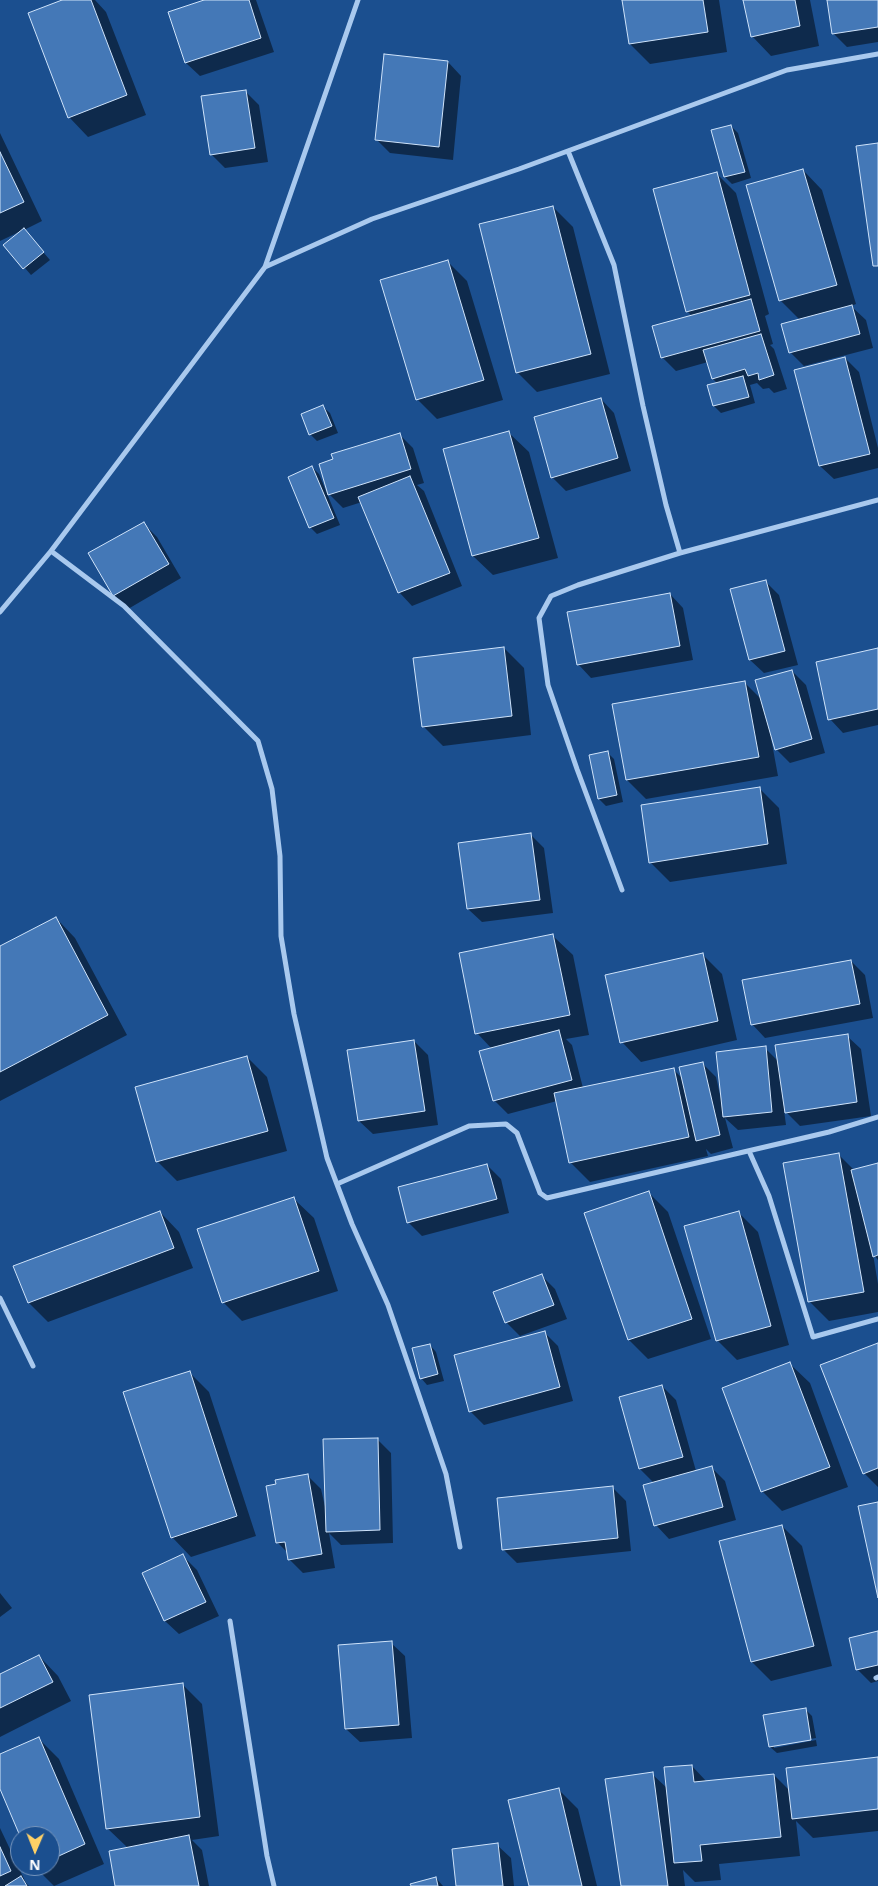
<!DOCTYPE html>
<html>
<head>
<meta charset="utf-8">
<style>
	body { margin:0 }
	#map { position:relative; width:878px; height:1886px; overflow:hidden; background:#1b4f8f; font-family:"Noto Sans",sans-serif }
	canvas { display:block }
	.north { position:absolute; left:10px; top:1826px; width:50px; height:50px; box-sizing:border-box; background:#1b4f8f; border:1px solid #7695bc; border-radius:50%; rotate:181deg; font-size:14px; font-weight:700; line-height:20px; text-align:center; color:#fff }
	.north::after { content:''; display:block; margin:auto; width:18px; height:22px; background:#ffd166; clip-path:polygon(50% 0,100% 100%,50% 72%,0 100%) }
</style>
</head>
<body>
<div id="map">
<canvas width="878" height="1886"></canvas>
<div class="north">N</div>
</div>
<script>
const ctx = document.querySelector('canvas').getContext('2d');
ctx.lineJoin = 'round';
function fill(path, color) {
  ctx.fillStyle = color;
  ctx.fill(path, 'evenodd');
}
function shape(rows) {
  const path = new Path2D();
  for (const r of rows) {
    path.moveTo(r[0], r[1]);
    for (let i = 2; i < r.length; i += 2) path.lineTo(r[i], r[i + 1]);
  }
  return path;
}
function trace(path, color, width, dash) {
  ctx.strokeStyle = color;
  ctx.lineWidth = width;
  ctx.lineCap = dash ? 'butt' : 'round';
  ctx.setLineDash(dash || []);
  ctx.stroke(path);
}
const shadow = shape([
	[66,0,95,0,106,12,146,115,88,137,69,117],
	[208,0,256,0,274,52,200,76,186,63,170,13],
	[623,0,719,0,727,52,650,64,630,44],
	[745,0,810,0,819,46,771,56,752,36],
	[828,0,878,0,878,42,847,47,833,33],
	[448,62,461,76,453,160,390,153,376,139],
	[245,91,259,105,268,162,225,168,211,154],
	[731,126,738,133,751,178,732,184,725,177,712,131],
	[0,133,42,221,24,230,50,260,31,275,5,245,19,232,0,241],
	[803,170,822,190,856,304,851,306,866,320,873,348,804,366,790,352,800,320,780,300],
	[716,173,736,193,769,314,765,316,773,344,770,345,774,349,787,389,774,393,769,388,763,389,757,383,750,385,755,403,721,413,714,406,718,384,713,379,708,362,676,371,662,357,693,317,687,311],
	[553,207,573,227,610,374,537,392,517,372],
	[447,261,467,281,503,400,437,419,417,399],
	[845,358,859,372,878,448,878,468,834,479,820,466],
	[601,399,614,413,631,471,566,491,552,477],
	[323,407,330,413,338,433,317,441,310,434],
	[509,433,529,452,558,558,493,575,473,556],
	[399,434,413,448,424,483,417,485,424,491,462,586,412,606,399,592,362,502,343,508,327,492],
	[312,467,319,474,340,525,317,534,310,527],
	[143,523,157,537,181,578,128,609,114,595,90,554],
	[765,581,779,595,798,665,764,673,750,660],
	[670,594,683,608,693,660,591,678,578,664],
	[504,648,524,668,531,735,443,746,423,726],
	[878,650,878,725,843,733,830,719],
	[792,671,806,685,825,753,790,763,776,749,773,737,771,738,778,776,646,799,627,780,745,683,762,700],
	[607,752,614,759,623,802,606,806,599,799,591,756],
	[759,788,779,808,787,864,670,882,651,863],
	[531,835,544,848,553,913,482,922,468,909],
	[56,918,75,938,127,1035,0,1101,0,948],
	[553,936,573,955,589,1035,566,1039,572,1045,583,1088,673,1069,683,1079,702,1063,716,1077,720,1095,722,1094,765,1048,778,1061,847,1036,861,1049,871,1116,800,1126,784,1110,786,1125,738,1130,725,1118,733,1148,711,1154,706,1149,708,1156,590,1182,570,1162,557,1101,508,1114,494,1100,492,1049,477,1033],
	[702,954,722,974,737,1040,641,1062,622,1042],
	[851,961,865,975,873,1018,765,1038,752,1024],
	[414,1041,428,1055,438,1125,373,1134,359,1121],
	[247,1057,267,1077,287,1151,177,1181,157,1161],
	[838,1154,854,1170,878,1164,878,1260,873,1254,878,1284,878,1312,829,1321,810,1302],
	[487,1165,501,1179,509,1213,422,1236,408,1222],
	[648,1192,668,1212,711,1339,648,1359,629,1340],
	[294,1199,314,1218,338,1291,242,1321,223,1302],
	[160,1212,179,1232,193,1268,48,1322,29,1303,15,1267],
	[738,1212,758,1232,789,1345,737,1360,717,1340],
	[542,1276,555,1289,567,1319,520,1336,506,1322],
	[544,1332,558,1346,573,1401,484,1425,471,1412],
	[878,1344,878,1487,864,1473],
	[430,1345,436,1352,444,1381,427,1385,421,1378],
	[790,1364,810,1383,848,1487,782,1511,763,1492,724,1388],
	[189,1372,209,1392,256,1536,191,1557,172,1537],
	[662,1386,676,1400,696,1471,711,1467,725,1481,736,1520,669,1539,656,1525,654,1483,640,1469,620,1398],
	[377,1439,391,1453,393,1543,341,1545,329,1533,335,1568,303,1573,289,1559,288,1553,278,1543,307,1475,321,1489,326,1511],
	[612,1487,626,1501,631,1551,517,1563,503,1549],
	[782,1526,802,1546,832,1666,771,1681,752,1662],
	[183,1556,197,1570,219,1616,179,1634,165,1621,143,1574],
	[0,1593,12,1608,0,1617],
	[878,1633,878,1681,871,1683,857,1669],
	[391,1643,405,1656,412,1738,360,1742,346,1729],
	[39,1656,58,1676,71,1701,0,1737,0,1676],
	[182,1684,202,1704,219,1836,192,1840,202,1850,209,1886,117,1886,128,1848,107,1828],
	[805,1709,812,1716,816,1738,774,1745,774,1748,816,1740,817,1746,777,1753,770,1747],
	[39,1739,59,1759,104,1864,54,1886,34,1866,50,1866,50,1836,21,1836,0,1786,0,1755],
	[878,1758,878,1831,813,1838,796,1821,800,1856,719,1864,721,1880,695,1882,683,1870,685,1886,622,1886,652,1774,668,1789,692,1766,707,1782,774,1775,790,1791],
	[558,1789,578,1809,597,1886,531,1886],
	[0,1828,26,1883,29,1886,0,1886],
	[497,1845,511,1858,514,1886,458,1886],
	[436,1878,443,1886,412,1886]
]);
const building = shape([
	[62,0,91,0,127,95,68,118,28,13,62,0],
	[204,0,249,0,261,38,185,63,168,12,204,0],
	[622,0,703,0,708,32,629,44,622,0],
	[743,0,795,0,800,26,751,37,743,0],
	[827,0,878,0,878,27,832,34,827,0],
	[384,54,448,61,439,147,375,140,384,54],
	[246,90,255,148,210,155,201,96,246,90],
	[731,125,745,172,724,177,711,130,731,125],
	[878,143,878,266,873,266,856,146,878,143],
	[0,152,24,202,0,213,0,152],
	[803,169,837,285,779,301,746,185,803,169],
	[717,172,750,295,686,312,653,189,717,172],
	[553,206,591,354,516,373,479,224,553,206],
	[24,228,44,252,23,269,3,245,24,228],
	[448,260,484,380,416,400,380,280,448,260],
	[751,299,760,331,661,358,652,326,751,299],
	[852,305,860,334,789,353,781,324,852,305],
	[761,334,774,375,759,380,758,373,748,376,745,369,712,379,703,350,761,334],
	[845,357,870,454,819,466,794,370,845,357],
	[743,376,749,397,713,406,707,385,743,376],
	[601,398,618,458,551,478,534,417,601,398],
	[323,405,332,426,309,435,301,414,323,405],
	[509,431,539,538,472,556,443,449,509,431],
	[400,433,411,469,328,495,319,464,333,459,331,454,400,433],
	[312,466,334,518,309,528,288,477,312,466],
	[410,476,450,573,398,593,358,497,410,476],
	[144,522,169,564,113,596,88,553,144,522],
	[766,580,785,651,749,660,730,589,766,580],
	[670,593,680,646,577,665,567,612,670,593],
	[504,647,512,716,422,727,413,658,504,647],
	[878,648,878,709,828,720,816,662,878,648],
	[792,670,812,739,775,750,755,680,792,670],
	[745,681,759,757,626,780,612,704,745,681],
	[608,751,617,795,598,799,589,755,608,751],
	[760,787,768,844,649,863,641,805,760,787],
	[531,833,540,900,467,909,458,843,531,833],
	[56,917,108,1015,0,1072,0,946,56,917],
	[553,934,570,1015,475,1034,459,953,553,934],
	[703,953,718,1021,620,1043,605,975,703,953],
	[851,960,860,1004,751,1025,742,980,851,960],
	[559,1030,572,1080,493,1101,479,1051,559,1030],
	[848,1034,857,1102,785,1113,775,1045,848,1034],
	[414,1040,425,1111,358,1121,347,1050,414,1040],
	[766,1046,772,1112,723,1117,716,1052,766,1046],
	[247,1056,268,1131,156,1162,135,1087,247,1056],
	[703,1062,720,1135,696,1141,679,1067,703,1062],
	[674,1068,689,1137,569,1163,554,1093,674,1068],
	[839,1153,864,1292,808,1302,783,1163,839,1153],
	[878,1163,878,1255,873,1257,851,1170,878,1163],
	[487,1164,497,1199,407,1223,398,1187,487,1164],
	[649,1191,692,1319,628,1340,584,1213,649,1191],
	[294,1197,319,1271,222,1303,197,1229,294,1197],
	[160,1211,174,1248,28,1303,13,1266,160,1211],
	[739,1211,771,1326,716,1341,684,1226,739,1211],
	[542,1274,554,1305,505,1323,493,1292,542,1274],
	[545,1331,560,1387,469,1412,454,1355,545,1331],
	[878,1343,878,1468,863,1474,820,1365,878,1343],
	[430,1344,438,1374,420,1379,412,1348,430,1344],
	[790,1362,830,1467,761,1492,722,1388,790,1362],
	[190,1371,237,1516,171,1538,123,1392,190,1371],
	[662,1385,683,1457,639,1469,619,1397,662,1385],
	[378,1438,380,1530,326,1532,323,1439,378,1438],
	[712,1466,723,1507,654,1526,643,1485,712,1466],
	[308,1474,322,1554,288,1560,285,1542,276,1543,266,1486,276,1484,275,1480,308,1474],
	[613,1486,618,1538,502,1550,497,1498,613,1486],
	[878,1502,878,1598,858,1506,878,1502],
	[782,1525,814,1646,751,1662,719,1541,782,1525],
	[183,1554,206,1602,164,1621,142,1573,183,1554],
	[878,1631,878,1665,856,1670,849,1638,878,1631],
	[392,1641,399,1725,345,1729,338,1645,392,1641],
	[39,1655,53,1682,0,1708,0,1674,39,1655],
	[183,1683,200,1817,106,1829,89,1695,183,1683],
	[806,1708,811,1740,769,1747,763,1715,806,1708],
	[39,1737,85,1844,50,1860,50,1836,20,1836,0,1789,0,1754,39,1737],
	[878,1757,878,1809,792,1819,786,1768,878,1757],
	[692,1765,694,1782,774,1774,781,1837,700,1845,702,1861,674,1863,664,1767,692,1765],
	[653,1772,668,1886,621,1886,605,1779,653,1772],
	[559,1788,582,1886,529,1886,508,1800,559,1788],
	[189,1835,199,1886,115,1886,109,1851,189,1835],
	[498,1843,503,1886,456,1886,452,1849,498,1843],
	[0,1847,11,1871,0,1876,0,1847],
	[21,1876,27,1886,5,1886,21,1876],
	[436,1877,438,1886,411,1886,410,1884,436,1877]
]);
const minor = shape([
	[568,151,614,265,643,406,666,505,680,553],
	[265,267,372,219,519,169,787,70,878,54],
	[51,551,124,606,258,741,272,789,280,856,281,936,294,1014,327,1158,352,1224,388,1305,446,1474,460,1547],
	[0,612,51,551,265,267,358,0],
	[622,890,577,769,548,685,539,618,551,596,578,585,680,553,878,500],
	[749,1151,769,1196,813,1337,878,1319],
	[337,1184,469,1126,506,1124,517,1133,540,1193,547,1198,829,1132,878,1117],
	[0,1298,33,1366],
	[230,1621,267,1856,274,1886],
	[876,1678,878,1677]
]);
fill(shadow, '#0007');
fill(building, '#4478b7');
trace(building, '#cfe3fa', 1);
trace(minor, '#a9c9ee', 5);
</script>
</body>
</html>
